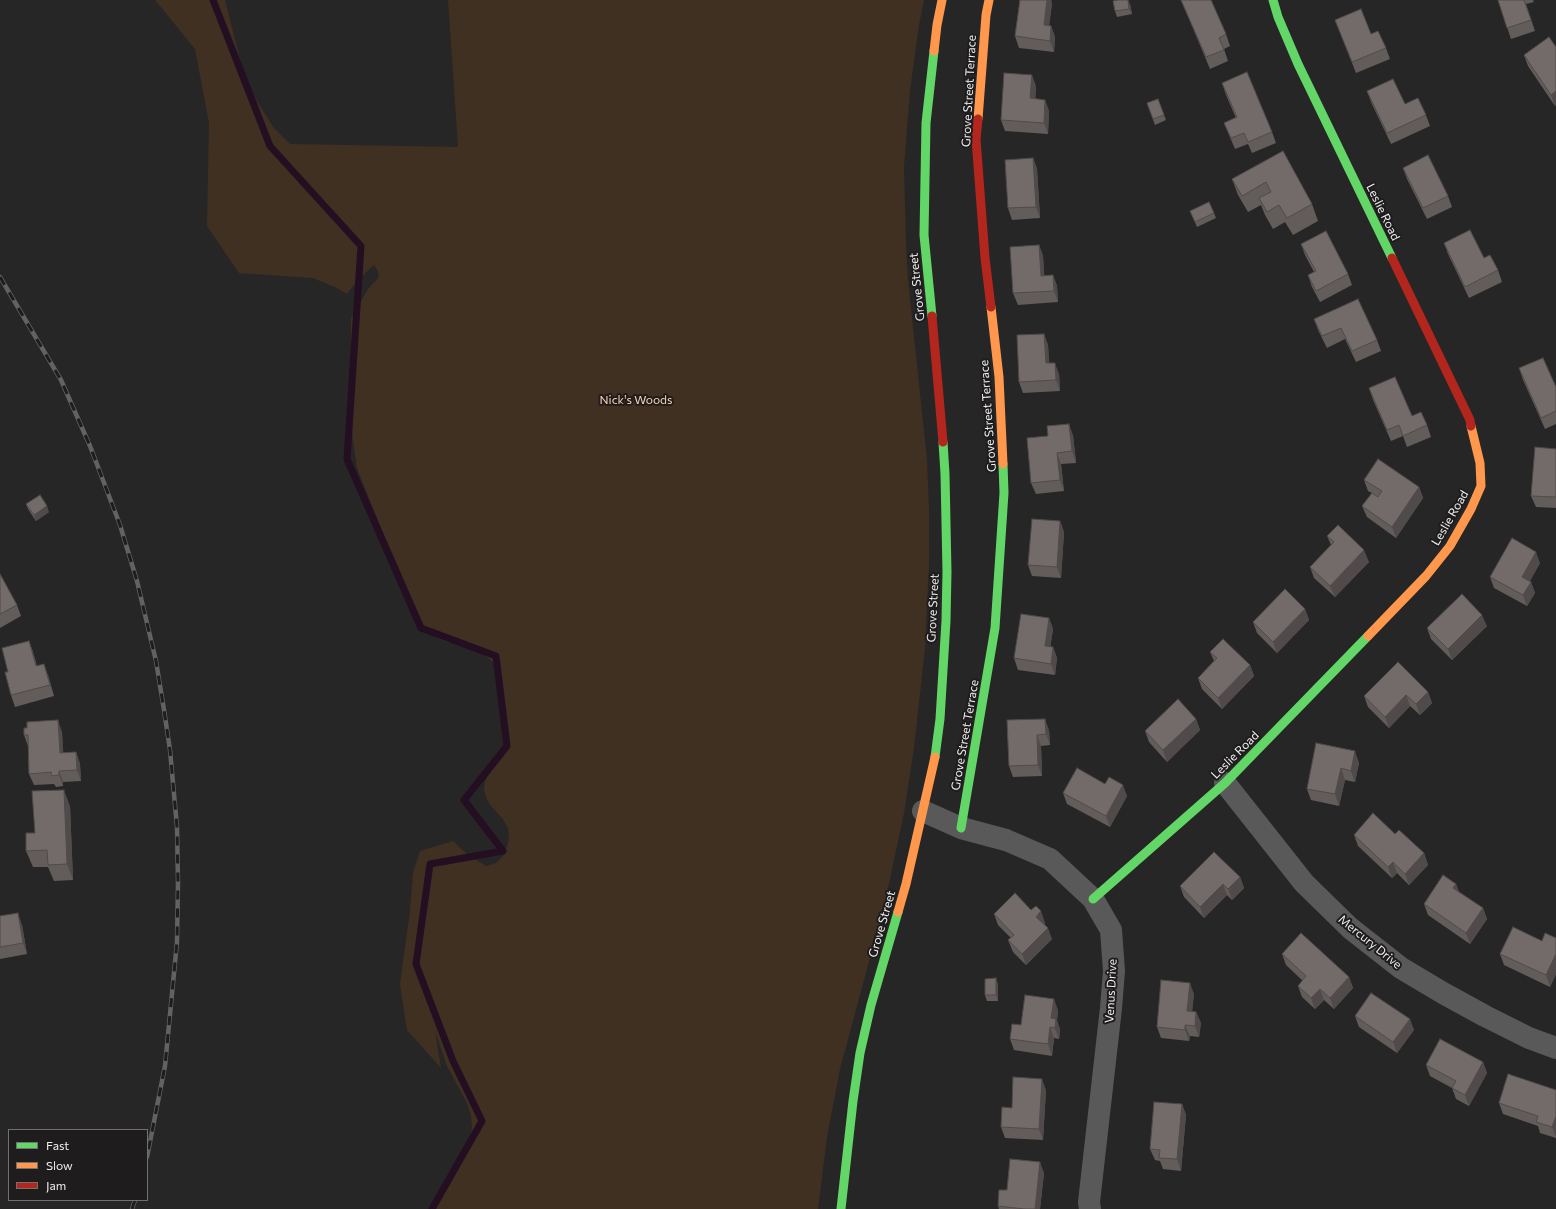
<!DOCTYPE html>
<html>
<head>
<meta charset="utf-8">
<style>
	body { margin:0 }
	#map { position:relative; width:1556px; height:1209px; overflow:hidden; background:#272626; font-family:Commissioner,sans-serif }
	canvas { display:block }
	.legend { position:absolute; left:8px; top:1129px; width:140px; height:72px; box-sizing:border-box; background:#1e1c1c; border:1px solid #727070; margin:0; padding:5px 7px; list-style:none; font-size:12px; color:#efeeee }
	.legend li { display:flex; align-items:center; gap:8px; height:20px }
	.legend b { width:20px; border:1px solid #727070 }
</style>
</head>
<body>
<div id="map">
<canvas width="1556" height="1209"></canvas>
<ul class="legend">
<li><b style="height:5px;background:#63d668"></b>Fast</li>
<li><b style="height:5px;background:#ff974d"></b>Slow</li>
<li><b style="height:5px;background:#b3261e"></b>Jam</li>
</ul>
</div>
<script>
const ctx = document.querySelector('canvas').getContext('2d');
ctx.lineJoin = 'round';
function fill(path, color) {
  ctx.fillStyle = color;
  ctx.fill(path, 'evenodd');
}
function shape(rows) {
  const path = new Path2D();
  for (const r of rows) {
    path.moveTo(r[0], r[1]);
    for (let i = 2; i < r.length; i += 2) path.lineTo(r[i], r[i + 1]);
  }
  return path;
}
function trace(path, color, width, dash) {
  ctx.strokeStyle = color;
  ctx.lineWidth = width;
  ctx.lineCap = dash ? 'butt' : 'round';
  ctx.setLineDash(dash || []);
  ctx.stroke(path);
}
function label(font, color, halo, rows, align = 'center') {
  ctx.font = font + ' Commissioner,sans-serif';
  ctx.lineWidth = 4;
  ctx.setLineDash([]);
  ctx.textBaseline = 'middle';
  ctx.strokeStyle = halo;
  ctx.fillStyle = color;
  for (const [text, x, y, turn = 0] of rows) {
    ctx.save();
    ctx.translate(x, y);
    ctx.rotate((+turn || 0) * Math.PI / 180);
    ctx.textAlign = isNaN(turn) ? turn : align;
    if (halo) ctx.strokeText(text, 0, 0);
    ctx.fillText(text, 0, 0);
    ctx.restore();
  }
}
const green = shape([
	[155,0,225,0,246,83,273,127,290,144,458,147,448,0,924,0,919,25,910,90,904,167,906,244,908,280,927,460,929,510,929,565,925,648,914,748,904,813,885,902,840,1069,827,1137,818,1209,436,1209,442,1186,447,1175,469,1141,472,1128,471,1115,467,1103,447,1066,435,1031,441,1068,407,1030,400,984,410,911,413,873,420,851,453,841,468,855,486,866,496,863,503,856,507,847,509,839,508,828,502,818,491,806,486,798,484,789,485,781,498,758,503,745,504,733,504,699,499,674,495,664,485,655,470,646,460,644,446,642,435,637,427,632,417,619,357,468,351,426,351,318,368,289,379,277,378,271,374,265,358,280,347,294,335,287,313,278,239,273,207,226,209,123,195,49]
]);
const stream = shape([
	[213,0,270,146,361,246,347,459,421,628,496,656,507,746,464,800,503,851,430,864,416,964,453,1061,482,1121,432,1209]
]);
const street = shape([
	[1225,783,1304,883,1350,928,1401,968,1443,993,1485,1016,1529,1038,1556,1048],
	[923,811,961,828,1006,840,1050,859,1093,899,1111,930,1114,971,1111,1008,1089,1202,1090,1209]
]);
const fast = shape([
	[1273,0,1278,17,1298,64,1392,258],
	[932,316,924,235,926,123,934,51],
	[935,757,940,719,946,621,947,572,945,474,943,442],
	[961,828,995,628,1004,493,1003,464],
	[1093,899,1225,783,1368,636],
	[841,1209,853,1101,860,1053,871,1005,898,912]
]);
const slow = shape([
	[934,51,937,25,942,0],
	[978,119,986,15,989,0],
	[991,307,999,377,1003,464],
	[1368,636,1426,576,1450,546,1471,509,1481,486,1480,463,1471,426],
	[898,912,906,884,935,757]
]);
const jam = shape([
	[978,119,976,139,985,258,991,307],
	[1392,258,1470,420,1471,426],
	[932,316,943,442]
]);
const rail = shape([
	[0,277,61,380,90,446,120,525,137,581,156,661,164,710,170,750,177,827,178,883,177,942,165,1066,147,1157],
	[132,1209,135,1200]
]);
const wall = shape([
	[1020,0,1051,0,1052,3,1049,25,1051,26,1055,37,1054,52,1019,48,1015,36],
	[1181,0,1211,0,1226,34,1230,46,1224,49,1228,61,1210,69],
	[1498,0,1533,0,1534,2,1526,4,1535,31,1511,39],
	[1130,4,1132,14,1117,17,1115,11],
	[1335,20,1371,34,1386,48,1390,59,1356,73],
	[1549,37,1555,106,1528,66,1524,55],
	[1222,83,1272,132,1276,143,1252,153,1248,144,1235,149,1224,123,1236,118,1226,95],
	[1036,86,1035,99,1045,100,1049,111,1048,134,1005,131,1001,120],
	[1367,91,1405,104,1426,115,1430,126,1391,144,1371,102],
	[1158,99,1166,120,1155,125,1147,103],
	[1283,151,1312,204,1318,221,1293,235,1285,222,1273,229,1265,215,1261,205,1248,212,1238,195,1232,179],
	[1033,158,1037,169,1040,218,1012,220,1008,208],
	[1403,168,1448,196,1452,207,1427,219,1407,179],
	[1190,211,1214,213,1216,218,1197,227],
	[1444,243,1484,258,1498,270,1502,282,1469,298,1448,254],
	[1301,244,1348,274,1352,285,1320,302,1312,287,1308,275,1314,272,1305,255],
	[1039,245,1043,256,1044,276,1053,275,1057,286,1058,302,1018,305,1013,293],
	[1314,319,1377,340,1381,351,1356,362,1345,339,1327,348,1318,330],
	[1044,334,1048,345,1049,363,1059,374,1060,391,1023,393,1019,382],
	[1519,368,1556,387,1556,424,1545,429,1523,380],
	[1369,388,1427,425,1431,437,1407,447,1403,436,1391,441,1373,400],
	[1073,435,1076,463,1061,464,1064,491,1036,494,1031,483],
	[1556,449,1556,508,1536,507,1531,496],
	[1364,480,1419,487,1423,498,1396,538,1367,517,1362,506,1372,493,1368,491],
	[26,504,49,512,36,521,28,509],
	[1060,521,1064,532,1061,578,1032,576,1028,565],
	[1327,536,1369,562,1335,597,1314,578,1310,567,1331,545],
	[1540,563,1530,581,1531,582,1535,593,1527,606,1494,588,1490,577],
	[0,574,17,605,21,616,0,628],
	[1305,609,1309,620,1277,653,1257,633,1253,622],
	[1049,618,1053,629,1050,647,1053,647,1057,658,1055,675,1018,670,1014,658],
	[1487,626,1452,660,1431,639,1427,628],
	[29,641,33,652,37,666,48,675,54,696,15,707,11,695,8,672],
	[1210,652,1250,665,1254,676,1222,709,1202,689,1198,678,1214,661],
	[1428,692,1432,703,1420,715,1410,706,1389,728,1368,707,1364,696],
	[1196,719,1200,730,1167,762,1149,742,1145,731],
	[1007,720,1049,730,1050,745,1041,746,1042,776,1013,777,1009,766],
	[62,732,63,753,76,752,80,764,81,781,63,782,63,786,56,787,54,784,34,785,29,774,28,746,24,735],
	[1316,743,1359,763,1355,782,1345,780,1339,806,1311,800,1307,789],
	[1105,784,1127,796,1110,827,1067,804,1063,793],
	[70,806,73,880,54,881,48,867,33,867,26,851,35,833],
	[1354,835,1424,853,1428,865,1409,885,1397,873,1392,878,1358,846],
	[1240,877,1244,888,1232,900,1227,895,1204,918,1184,897,1180,886],
	[1456,884,1459,892,1483,908,1487,919,1470,944,1428,915,1424,904],
	[1031,910,1045,923,1044,924,1052,939,1026,965,1013,952,1008,940,1011,938,998,925,994,914],
	[0,916,22,925,27,954,0,959],
	[1556,938,1556,974,1550,987,1504,965,1500,954,1542,941],
	[1282,954,1349,977,1353,988,1334,1009,1324,1000,1315,1009,1302,997,1298,986,1303,981,1286,965],
	[998,984,998,1001,987,1001,985,995],
	[1194,994,1192,1011,1196,1012,1201,1023,1199,1037,1190,1036,1189,1041,1161,1038,1157,1027],
	[1058,1010,1057,1020,1060,1030,1059,1039,1054,1038,1052,1056,1014,1050,1010,1039,1021,1025],
	[1355,1016,1414,1030,1397,1053,1359,1027],
	[1483,1062,1487,1073,1469,1106,1456,1099,1452,1088,1430,1076,1426,1065],
	[1046,1090,1043,1140,1005,1138,1001,1127,1012,1108],
	[1556,1090,1556,1138,1540,1133,1538,1126,1503,1114,1499,1103],
	[1182,1104,1186,1115,1181,1171,1163,1169,1160,1161,1155,1160,1150,1149],
	[1044,1173,1040,1209,999,1209,998,1206,1007,1190]
]);
const shadedWall = shape([
	[1047,0,1051,0,1052,3,1048,36,1044,25],
	[1128,0,1130,4,1132,14,1129,9],
	[1524,0,1526,4,1535,31,1531,20],
	[1051,26,1055,37,1054,52,1050,41],
	[1032,75,1036,86,1035,110,1030,98],
	[1556,91,1556,105,1555,106,1551,95],
	[1045,100,1049,111,1048,134,1044,123],
	[1033,158,1037,169,1040,218,1036,207],
	[1039,245,1043,256,1045,287,1041,276],
	[1053,275,1057,286,1058,302,1054,291],
	[1044,334,1048,345,1050,374,1046,363],
	[1055,363,1059,374,1060,391,1056,380],
	[1069,424,1073,435,1076,463,1072,451],
	[1057,453,1061,464,1064,491,1060,480],
	[1419,487,1423,498,1396,538,1392,527],
	[47,506,49,512,36,521,34,515],
	[1060,521,1064,532,1061,578,1057,567],
	[1364,550,1369,562,1335,597,1330,586],
	[1536,552,1540,563,1526,588,1522,577],
	[1531,582,1535,593,1527,606,1523,595],
	[1305,609,1309,620,1277,653,1273,642],
	[1482,615,1487,626,1452,660,1448,649],
	[1049,618,1053,629,1049,657,1045,646],
	[29,641,33,652,40,677,36,666],
	[1053,647,1057,658,1055,675,1051,664],
	[44,664,48,675,54,696,50,685],
	[1250,665,1254,676,1222,709,1218,698],
	[1428,692,1432,703,1420,715,1416,704],
	[1406,695,1410,706,1389,728,1385,717],
	[1045,719,1049,730,1050,745,1046,734],
	[1196,719,1200,730,1167,762,1163,750],
	[58,720,62,732,64,764,60,753],
	[1037,735,1041,746,1042,776,1038,765],
	[1355,751,1359,763,1355,782,1351,771],
	[76,752,80,764,81,781,77,770],
	[1341,768,1345,780,1339,806,1335,794],
	[59,771,63,782,63,786,59,775],
	[1123,785,1127,796,1110,827,1106,816],
	[64,790,70,806,73,880,67,864],
	[1424,853,1428,865,1409,885,1405,874],
	[1393,862,1397,873,1392,878,1388,867],
	[1240,877,1244,888,1232,900,1228,889],
	[1223,884,1227,895,1204,918,1200,907],
	[1456,884,1460,895,1453,888],
	[1483,908,1487,919,1470,944,1466,933],
	[1041,911,1045,923,1040,928,1036,917],
	[18,913,22,925,27,954,23,943],
	[1048,928,1052,939,1026,965,1022,954],
	[1556,954,1556,974,1550,987,1546,975],
	[1349,977,1353,988,1334,1009,1330,998],
	[996,978,998,984,998,1001,996,995],
	[1190,983,1194,994,1191,1022,1187,1011],
	[1320,989,1324,1000,1315,1009,1311,998],
	[1054,999,1058,1010,1057,1021,1060,1030,1059,1039,1051,1018],
	[1196,1012,1201,1023,1199,1037,1195,1026],
	[1410,1019,1414,1030,1397,1053,1393,1042],
	[1185,1025,1190,1036,1189,1041,1185,1030],
	[1050,1027,1054,1038,1052,1056,1048,1044],
	[1483,1062,1487,1073,1469,1106,1465,1095],
	[1042,1079,1046,1090,1043,1140,1039,1129],
	[1182,1104,1186,1115,1181,1171,1177,1159],
	[1556,1116,1556,1137,1552,1127],
	[1040,1162,1044,1173,1040,1209,1035,1209]
]);
const building = shape([
	[1020,0,1047,0,1044,25,1051,26,1050,41,1015,36,1020,0],
	[1117,0,1128,0,1129,9,1115,11,1113,1,1117,0],
	[1181,0,1211,0,1226,34,1219,38,1224,50,1206,57,1181,0],
	[1498,0,1524,0,1531,20,1507,28,1498,0],
	[1361,9,1371,34,1378,31,1386,48,1352,62,1335,20,1361,9],
	[1549,37,1556,47,1556,91,1551,95,1524,55,1549,37],
	[1247,72,1272,132,1248,142,1244,133,1231,138,1224,123,1237,117,1222,83,1247,72],
	[1004,73,1032,75,1030,98,1045,100,1044,123,1001,120,1004,73],
	[1393,79,1405,104,1418,98,1426,115,1387,133,1367,91,1393,79],
	[1158,99,1164,115,1153,119,1147,103,1158,99],
	[1283,151,1312,204,1287,218,1279,205,1267,212,1259,198,1271,192,1266,182,1242,196,1232,179,1283,151],
	[1428,155,1448,196,1423,208,1403,168,1428,155],
	[1033,158,1036,207,1008,208,1005,160,1033,158],
	[1209,202,1214,213,1195,222,1190,211,1209,202],
	[1470,230,1484,258,1490,255,1498,270,1465,287,1444,243,1470,230],
	[1326,231,1348,274,1316,291,1308,275,1316,271,1301,244,1326,231],
	[1039,245,1041,276,1053,275,1054,291,1013,293,1010,247,1039,245],
	[1358,299,1377,340,1352,351,1341,328,1322,336,1314,319,1358,299],
	[1044,334,1046,363,1055,363,1056,380,1019,382,1017,335,1044,334],
	[1543,358,1556,387,1556,411,1541,418,1519,368,1543,358],
	[1395,377,1412,416,1421,412,1427,425,1403,436,1399,425,1387,430,1369,388,1395,377],
	[1069,424,1072,451,1057,453,1060,480,1031,483,1027,438,1048,436,1047,426,1069,424],
	[1535,447,1556,449,1556,497,1531,496,1535,447],
	[1378,459,1419,487,1392,527,1362,506,1372,493,1378,497,1382,491,1364,480,1378,459],
	[40,495,47,506,34,515,26,504,40,495],
	[1032,519,1060,521,1057,567,1028,565,1032,519],
	[1338,525,1364,550,1330,586,1310,567,1334,542,1327,536,1338,525],
	[1512,538,1536,552,1522,577,1531,582,1523,595,1490,577,1512,538],
	[0,574,17,605,0,614,0,574],
	[1285,589,1305,609,1273,642,1253,622,1285,589],
	[1462,594,1482,615,1448,649,1427,628,1462,594],
	[1021,614,1049,618,1045,646,1053,647,1051,664,1014,658,1021,614],
	[1223,639,1250,665,1218,698,1198,678,1217,658,1210,652,1223,639],
	[29,641,36,666,44,664,50,685,11,695,5,672,8,672,2,648,29,641],
	[1398,662,1428,692,1416,704,1406,695,1385,717,1364,696,1398,662],
	[1178,699,1196,719,1163,750,1145,731,1178,699],
	[1045,719,1046,734,1037,735,1038,765,1009,766,1007,720,1045,719],
	[58,720,60,753,76,752,77,770,59,771,59,775,52,776,51,772,29,774,28,735,24,735,24,728,27,728,27,722,58,720],
	[1316,743,1355,751,1351,771,1341,768,1335,794,1307,789,1316,743],
	[1077,768,1105,784,1109,777,1123,785,1106,816,1063,793,1077,768],
	[64,790,67,864,48,865,47,850,26,851,26,833,35,833,32,791,64,790],
	[1373,813,1395,834,1399,830,1424,853,1405,874,1393,862,1388,867,1354,835,1373,813],
	[1214,852,1240,877,1228,889,1223,884,1200,907,1180,886,1214,852],
	[1443,875,1456,884,1453,888,1483,908,1466,933,1424,904,1443,875],
	[1015,893,1031,910,1036,906,1041,911,1036,917,1048,928,1022,954,1008,940,1014,935,994,914,1015,893],
	[18,913,23,943,0,947,0,916,18,913],
	[1513,927,1542,941,1545,933,1556,938,1556,954,1546,975,1500,954,1513,927],
	[1301,933,1349,977,1330,998,1320,989,1311,998,1298,986,1306,976,1282,954,1301,933],
	[996,978,996,995,985,995,985,979,996,978],
	[1161,980,1190,983,1187,1011,1196,1012,1195,1026,1185,1025,1185,1030,1157,1027,1161,980],
	[1371,993,1410,1019,1393,1042,1355,1016,1371,993],
	[1025,995,1054,999,1051,1018,1056,1019,1055,1028,1050,1027,1048,1044,1010,1039,1012,1024,1021,1025,1025,995],
	[1440,1039,1483,1062,1465,1095,1452,1088,1456,1081,1426,1065,1440,1039],
	[1508,1074,1556,1090,1556,1116,1552,1127,1536,1122,1538,1116,1499,1103,1508,1074],
	[1013,1077,1042,1079,1039,1129,1001,1127,1002,1107,1012,1108,1013,1077],
	[1154,1102,1182,1104,1177,1159,1159,1158,1160,1150,1150,1149,1154,1102],
	[1010,1159,1040,1162,1035,1209,1025,1209,998,1206,999,1190,1007,1190,1010,1159]
]);
const streetNames = [
	["Grove Street Terrace",969,91,-87],
	["Leslie Road",1383,212,64],
	["Grove Street",917,287,-96],
	["Grove Street Terrace",988,416,-94],
	["Leslie Road",1450,518,-60],
	["Grove Street",933,608,-87],
	["Grove Street Terrace",965,735,-80],
	["Leslie Road",1235,755,-45],
	["Grove Street",882,924,-74],
	["Mercury Drive",1370,942,39],
	["Venus Drive",1111,991,-87]
];
const parkNames = [
	["Nick's Woods",636,400]
];
fill(green, '#403021');
trace(stream, '#230f21', 7);
trace(street, '#5a5959', 22);
trace(fast, '#63d668', 9);
trace(slow, '#ff974d', 9);
trace(jam, '#b3261e', 9);
trace(rail, '#636262', 4.5);
trace(rail, '#1e1c1c', 3, [9]);
fill(wall, '#625c5a');
fill(shadedWall, '#504b4a');
fill(building, '#726b69');
trace(building, '#504b4a', 1);
label('12px', '#efeeee', '#1e1c1c', streetNames);
label('12px', '#fbd2b1', '#1e1c1c', parkNames);
</script>
</body>
</html>
